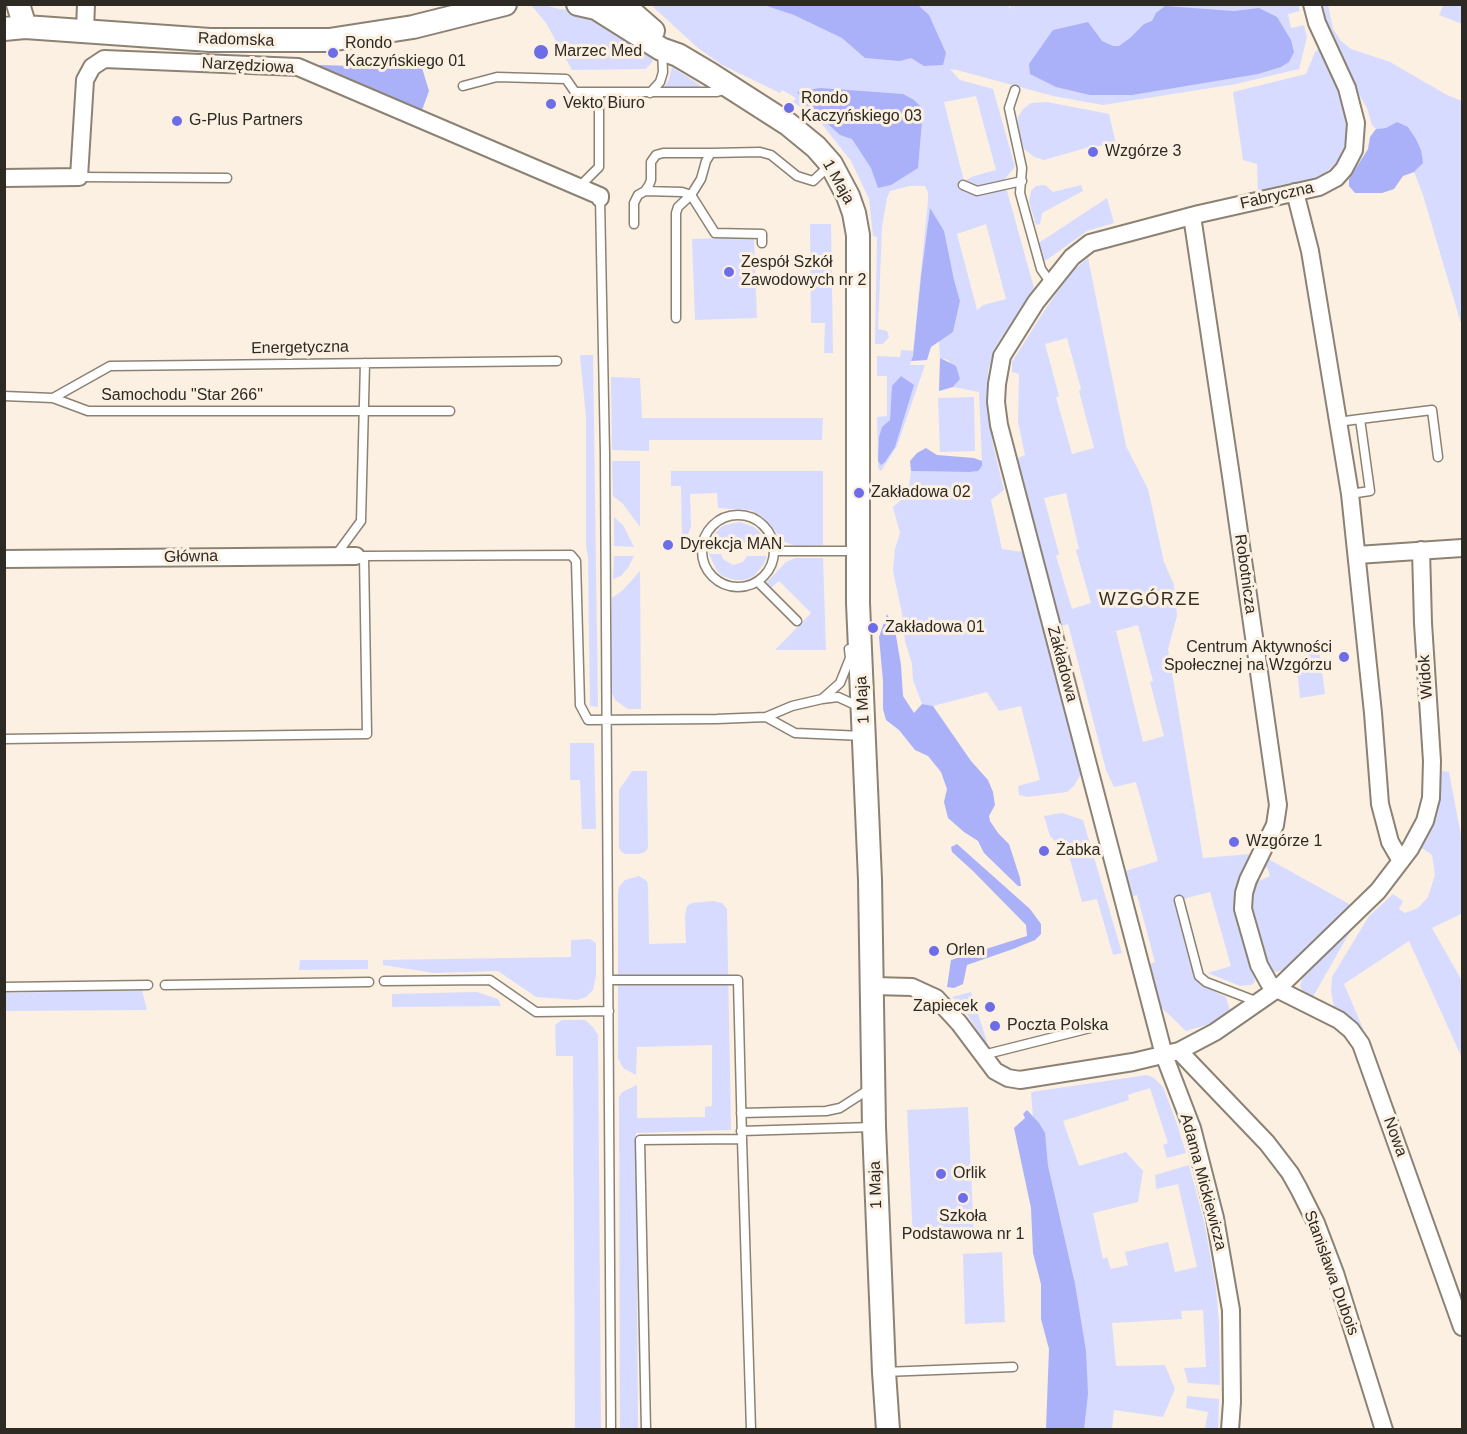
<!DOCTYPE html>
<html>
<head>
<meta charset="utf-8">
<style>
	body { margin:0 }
	#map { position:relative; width:1467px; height:1434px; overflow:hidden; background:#fbf0e1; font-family:Arial,sans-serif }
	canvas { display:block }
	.frame { position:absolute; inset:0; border:6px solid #2d2923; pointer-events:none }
</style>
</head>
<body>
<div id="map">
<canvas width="1467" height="1434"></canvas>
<div class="frame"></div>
</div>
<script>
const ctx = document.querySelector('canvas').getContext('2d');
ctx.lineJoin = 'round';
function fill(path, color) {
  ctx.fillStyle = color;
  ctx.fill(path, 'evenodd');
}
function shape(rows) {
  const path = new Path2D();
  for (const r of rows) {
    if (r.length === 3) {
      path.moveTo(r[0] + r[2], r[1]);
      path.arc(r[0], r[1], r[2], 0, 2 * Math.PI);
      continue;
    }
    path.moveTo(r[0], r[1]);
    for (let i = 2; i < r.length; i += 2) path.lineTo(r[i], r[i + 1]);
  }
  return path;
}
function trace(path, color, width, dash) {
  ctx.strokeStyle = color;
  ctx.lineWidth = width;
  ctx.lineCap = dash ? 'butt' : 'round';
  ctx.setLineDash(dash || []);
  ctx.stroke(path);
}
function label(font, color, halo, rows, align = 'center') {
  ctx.font = font + ' Arial,sans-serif';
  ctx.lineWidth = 6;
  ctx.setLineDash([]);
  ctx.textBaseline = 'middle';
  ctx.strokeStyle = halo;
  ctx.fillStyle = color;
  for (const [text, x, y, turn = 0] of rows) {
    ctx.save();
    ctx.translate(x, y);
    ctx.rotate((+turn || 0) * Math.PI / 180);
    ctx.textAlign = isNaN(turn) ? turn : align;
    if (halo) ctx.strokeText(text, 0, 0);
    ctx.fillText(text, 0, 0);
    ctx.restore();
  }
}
const green = shape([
	[1009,4,1009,9,1012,4,1298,5,1300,11,1288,14,1291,28,1304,25,1307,37,1299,69,1236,84,1103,105,1053,96,957,70,950,69,960,80,993,89,1015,167,1004,180,1034,288,994,349,988,371,989,421,993,445,1004,490,991,500,1002,549,1023,552,1081,774,1074,786,1067,792,1027,797,1019,795,1018,786,1040,780,1021,706,999,711,987,692,933,706,922,704,913,680,912,664,905,641,902,613,893,571,895,549,900,533,893,507,908,494,911,471,969,472,982,466,982,461,979,392,953,387,960,379,948,360,940,358,939,340,953,332,960,301,930,209,921,276,913,356,910,365,925,365,897,446,881,471,878,468,877,417,887,416,887,376,877,376,877,356,900,357,901,350,913,351,928,201,928,192,925,186,909,186,890,191,887,198,882,227,878,329,887,331,889,337,883,344,875,344,877,237,873,236,869,199,851,161,818,119,793,102,796,98,782,90,780,93,722,65,698,48,651,5],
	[976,96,996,170,974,176,964,181,944,102],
	[986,224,1006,299,983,305,977,310,957,234],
	[1444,4,1462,5,1462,24,1439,15],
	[531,5,548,6,559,9,581,11,651,56,653,61,646,69,572,70,546,23],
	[1321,5,1328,5,1333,29,1341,41,1351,49,1390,62,1447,95,1462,101,1462,327,1423,195,1414,172,1421,165,1421,150,1416,139,1408,127,1376,129,1372,125,1367,108,1352,83,1326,27],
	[1320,48,1342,98,1348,120,1347,140,1342,152,1337,162,1322,176,1302,184,1258,192,1257,164,1243,160,1233,92,1306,74,1315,52],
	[672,67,697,83,701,86,695,88,664,88,669,79],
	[1047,102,1109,114,1116,144,1089,147,1044,160,1034,157,1024,149,1017,130,1018,117,1023,109,1031,103],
	[1045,185,1053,192,1081,185,1083,191,1042,213,1040,224,1036,225,1029,202,1031,191,1036,186],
	[1107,198,1114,223,1087,231,1048,259,1039,263,1034,246],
	[810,224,831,224,833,353,824,353,825,323,811,323],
	[754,237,757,318,695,320,692,239],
	[1088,258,1126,446,1148,489,1164,562,1174,585,1177,616,1168,649,1203,858,1251,854,1240,875,1237,888,1236,902,1253,967,1255,982,1251,985,1240,986,1208,973,1231,966,1210,892,1179,900,1201,985,1226,997,1230,1011,1213,1023,1186,1031,1161,1007,1150,964,1155,962,1137,895,1129,897,1122,872,1158,861,1136,782,1114,787,1106,770,1068,624,1059,627,1016,459,1025,455,1018,422,1019,374,1012,372,1012,362,1041,316,1070,273],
	[1067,338,1081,389,1079,391,1094,448,1072,454,1056,397,1059,396,1045,344],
	[1066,493,1079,549,1076,550,1091,603,1072,609,1056,556,1059,554,1044,498],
	[1138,625,1153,681,1150,682,1164,736,1143,742,1116,631],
	[580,355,593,355,598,707,590,706,588,557,586,546,586,417],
	[611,377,640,378,642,418,823,418,822,440,649,440,649,451,612,450],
	[974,397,975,451,940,452,938,398],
	[612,461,640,461,640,527,623,504,613,496],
	[671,471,823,471,823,545,795,546,785,542,761,516,750,510,718,508,717,493,690,494,691,526,687,538,682,538,681,486,671,486],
	[614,517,623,525,634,547,614,546],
	[740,522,754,527,760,532,767,547,748,548,745,543,736,537,726,540,721,548,709,548,715,534,720,528,725,525],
	[709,554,721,554,723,559,733,565,743,562,747,556,767,556,764,564,754,576,744,580,735,580,722,576,717,571],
	[614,556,634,556,628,568,621,576,613,579],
	[795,558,823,558,826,650,775,650,811,613,779,581,770,589,765,584,786,562],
	[640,571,641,709,628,709,615,700,611,691,612,598,623,590],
	[1319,649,1325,694,1300,698,1297,669,1307,650],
	[570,743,594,743,596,829,582,829,580,780,570,780],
	[1438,770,1449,772,1462,841,1462,889,1461,914,1432,928,1462,981,1462,1058,1409,941,1344,984,1367,1038,1356,1025,1338,1014,1334,1007,1331,991,1332,977,1369,916,1393,894,1403,901,1399,909,1405,913,1418,908,1428,897,1435,875,1432,855,1419,846,1430,828,1437,808],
	[632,771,647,771,648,848,645,852,639,854,625,854,621,852,619,847,619,790],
	[1062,813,1083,820,1122,953,1113,955,1097,899,1082,902,1069,856,1050,836,1044,816],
	[1263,856,1351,905,1284,970,1275,972,1265,968,1248,895,1250,885,1270,876,1267,867,1255,873],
	[639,876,647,881,648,887,649,944,686,943,685,916,687,906,692,903,713,901,722,903,727,909,731,1130,636,1133,638,1429,620,1429,619,1097,622,1092,637,1085,637,1118,705,1117,705,1107,712,1106,712,1045,637,1047,636,1075,623,1068,618,1058,618,893,619,887,625,880],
	[1358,918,1311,1000,1305,997,1300,986,1305,972],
	[590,939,596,943,596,976,593,990,586,997,577,1000,536,997,498,971,434,973,383,965,383,960,571,957,571,940],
	[300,960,368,960,368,969,299,970],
	[142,990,147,1010,5,1011,5,993],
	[477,992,498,999,501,1006,392,1007,392,994],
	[971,992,988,1045,985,1044,964,1009,952,997],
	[562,1020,585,1020,593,1027,598,1035,601,1429,575,1429,573,1056,556,1056,555,1025],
	[1147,1075,1154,1078,1163,1087,1177,1124,1186,1153,1167,1158,1163,1145,1168,1143,1150,1088,1128,1095,1129,1100,1063,1121,1079,1166,1126,1152,1143,1171,1138,1202,1093,1213,1103,1259,1107,1257,1111,1269,1128,1265,1125,1252,1168,1242,1175,1272,1197,1267,1178,1184,1156,1189,1155,1175,1189,1165,1204,1221,1216,1288,1219,1324,1220,1385,1188,1383,1184,1368,1206,1367,1203,1310,1181,1311,1182,1319,1112,1323,1116,1366,1165,1365,1175,1389,1163,1417,1114,1410,1112,1429,1079,1429,1033,1117,1031,1092],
	[968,1107,974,1238,913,1240,907,1110],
	[1002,1252,1005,1322,965,1324,963,1254],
	[1187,1396,1219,1399,1218,1429,1205,1429,1208,1412,1186,1408]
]);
const forest = shape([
	[764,5,918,5,929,15,946,53,943,65,924,66,911,58,900,61,865,58,842,38,794,15],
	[1165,6,1234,11,1259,8,1277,17,1291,40,1294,52,1289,62,1281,67,1258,74,1132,95,1090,95,1056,87,1030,74,1029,64,1053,30,1088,22,1102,41,1113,46,1119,46,1130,38,1144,24,1152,21,1156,13],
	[414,56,419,58,429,91,422,110,419,111,315,67,319,65,356,66],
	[820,88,903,94,914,100,923,109,918,168,891,185,878,188,871,168,852,139,840,135,807,105,797,92],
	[1397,122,1408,127,1416,139,1421,150,1423,163,1414,172,1403,176,1394,189,1382,193,1355,193,1349,186,1349,179,1368,149,1370,137,1376,129,1386,128],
	[930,208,944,231,954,280,960,301,953,332,931,347,927,360,911,361,913,356,921,276],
	[940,358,956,366,960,379,953,387,939,391],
	[901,376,914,385,895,447,885,462,881,465,878,461,879,437,882,427,890,420,892,386],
	[926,448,937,455,974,458,982,461,982,466,978,471,969,472,911,471,910,461,917,453],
	[887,614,895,630,901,665,903,696,914,713,922,704,933,706,971,761,988,780,993,792,995,805,989,816,990,821,998,833,1009,844,1020,878,1021,886,1018,886,984,853,978,841,964,832,948,818,944,802,947,789,941,772,928,756,915,750,899,730,886,720,883,709,883,681,879,637],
	[957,844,1030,909,1041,924,1041,934,1035,940,1013,949,967,965,963,984,954,988,947,987,951,960,1027,936,1026,925,973,871,952,852,951,847],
	[1027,1110,1039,1123,1045,1133,1048,1166,1075,1284,1086,1351,1088,1394,1084,1429,1046,1429,1049,1349,1041,1319,1041,1284,1033,1253,1031,1208,1014,1128,1025,1118,1023,1114]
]);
const lane = shape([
	[463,86,497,77,566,79,575,92,717,92,727,89],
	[1015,90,1009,108,1022,168,1020,193,1041,269,1050,282],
	[650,93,660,82,663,72,662,52],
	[79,177,227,178],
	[963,185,977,191,1022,181],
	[579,187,599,167,599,92],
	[645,191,682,192,691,195,715,233,762,234,762,243],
	[600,198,605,454,611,1430],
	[634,224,634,203,638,195,645,191,649,185,651,180,651,162,656,155,663,153,711,153],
	[676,318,676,213,678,207,691,195,701,179,706,161,711,153,760,152,771,155,797,176,813,181,829,166],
	[4,396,53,398,88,411,450,411],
	[53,398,110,366,557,361],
	[1338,422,1360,419],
	[1350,494,1370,491,1360,419,1432,410,1438,457],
	[738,551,36],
	[775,551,856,551],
	[336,555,361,521,365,363],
	[758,582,797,621],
	[822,699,838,697,860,707],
	[766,717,795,733,863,736],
	[4,739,367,734,364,556,571,555,576,561,580,705,588,720,717,719,766,717,792,706,822,699,840,683,850,658,849,649],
	[1179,900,1199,976,1206,982,1258,1002],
	[610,980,738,980,742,1139,640,1140,646,1430],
	[384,981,490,980,536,1012,609,1011],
	[165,985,369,982],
	[4,987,148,985],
	[983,1055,1098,1026],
	[741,1113,826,1111,840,1108,871,1088],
	[741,1131,873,1127],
	[742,1139,751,1430],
	[884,1372,1013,1367]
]);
const street = shape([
	[85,30,86,4],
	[4,178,79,177,85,80,92,67,104,59,298,67,600,196,600,198],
	[1295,192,1310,251,1350,494,1373,713,1380,804,1390,842,1401,861],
	[1192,216,1231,476,1278,805,1275,825,1248,880,1244,893,1243,909,1259,965,1269,983,1277,989,1339,1020,1351,1030,1361,1044,1462,1327],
	[1357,555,1462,548],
	[4,559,356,556],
	[873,986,912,987,936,998,959,1023,995,1071,1008,1078,1020,1080,1133,1062,1179,1051,1215,1032,1277,989,1378,891,1410,849,1425,821,1431,798,1432,761,1423,623,1421,550],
	[1179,1051,1267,1143,1290,1173,1299,1189,1316,1223,1335,1273,1384,1430],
	[1230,1430,1232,1402,1231,1310,1215,1218,1192,1128,1164,1055,999,425,996,402,997,384,1002,356,1036,302,1072,257,1090,243,1199,214,1319,187,1336,178,1344,169,1354,150,1356,123,1347,88,1317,23,1312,4]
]);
const secondary = shape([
	[18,4,25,27],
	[578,4,596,8,661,49,678,55,710,74,788,124,816,147,831,164,848,196,854,213,858,235,858,603,870,880,874,1127,884,1372,888,1430],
	[622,4,653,31],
	[4,29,25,27,210,40,329,40,413,27,505,4]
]);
const markers = [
	[541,52,8,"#6d6de7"],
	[333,53,6,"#6d6de7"],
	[551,104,6,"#6d6de7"],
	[789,108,6,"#6d6de7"],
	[177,121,6,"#6d6de7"],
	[1093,152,6,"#6d6de7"],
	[729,272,6,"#6d6de7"],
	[859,493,6,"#6d6de7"],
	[668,545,6,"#6d6de7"],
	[873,628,6,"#6d6de7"],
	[1344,657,6,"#6d6de7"],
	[1234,842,6,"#6d6de7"],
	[1044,851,6,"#6d6de7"],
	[934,951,6,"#6d6de7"],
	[990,1007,6,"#6d6de7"],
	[995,1026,6,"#6d6de7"],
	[941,1174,6,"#6d6de7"],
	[963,1198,6,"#6d6de7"]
];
const streetNames = [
	["Radomska",236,40,2],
	["Narzędziowa",248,66,3],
	["1 Maja",838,182,61],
	["Fabryczna",1277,196,-13],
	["Energetyczna",300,348,-1],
	["Samochodu \"Star 266\"",182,396],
	["Główna",191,557,-1],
	["Robotnicza",1245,574,82],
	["Zakładowa",1062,664,75],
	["Widok",1426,677,-94],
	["1 Maja",863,700,-93],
	["Nowa",1395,1137,70],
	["Adama Mickiewicza",1203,1182,75],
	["1 Maja",876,1185,-92],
	["Stanisława Dubois",1331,1273,70]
];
const poiNames = [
	["Rondo",345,44],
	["Kaczyńskiego 01",345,62],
	["Marzec Med",554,52],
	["Rondo",801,99],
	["Kaczyńskiego 03",801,117],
	["Vekto Biuro",563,104],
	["G-Plus Partners",189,121],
	["Wzgórze 3",1105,152],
	["Zespół Szkół",741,263],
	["Zawodowych nr 2",741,281],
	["Zakładowa 02",871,493],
	["Dyrekcja MAN",680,545],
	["Zakładowa 01",885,628],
	["Centrum Aktywności",1332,648,"right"],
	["Społecznej na Wzgórzu",1332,666,"right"],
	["Wzgórze 1",1246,842],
	["Żabka",1056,851],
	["Orlen",946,951],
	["Zapiecek",978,1007,"right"],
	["Poczta Polska",1007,1026],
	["Orlik",953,1174],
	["Szkoła",963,1217,"center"],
	["Podstawowa nr 1",963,1235,"center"]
];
const neighbourhoodNames = [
	["WZGÓRZE",1150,600]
];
fill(green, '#d7dbff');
fill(forest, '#aab1f8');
trace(lane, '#8c8274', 11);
trace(street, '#8c8274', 20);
trace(secondary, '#8c8274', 26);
trace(lane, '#fff', 8);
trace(street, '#fff', 16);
trace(secondary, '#fff', 22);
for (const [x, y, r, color] of markers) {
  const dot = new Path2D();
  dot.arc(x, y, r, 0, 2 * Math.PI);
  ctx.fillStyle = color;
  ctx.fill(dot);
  trace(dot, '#fbf0e1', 2);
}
label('16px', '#2d2923', '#fbf0e1', streetNames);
label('16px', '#2d2923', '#fbf0e1', poiNames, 'left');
ctx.letterSpacing = '1.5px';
label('18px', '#362e22', '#fbf0e1', neighbourhoodNames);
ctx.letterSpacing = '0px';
</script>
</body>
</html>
